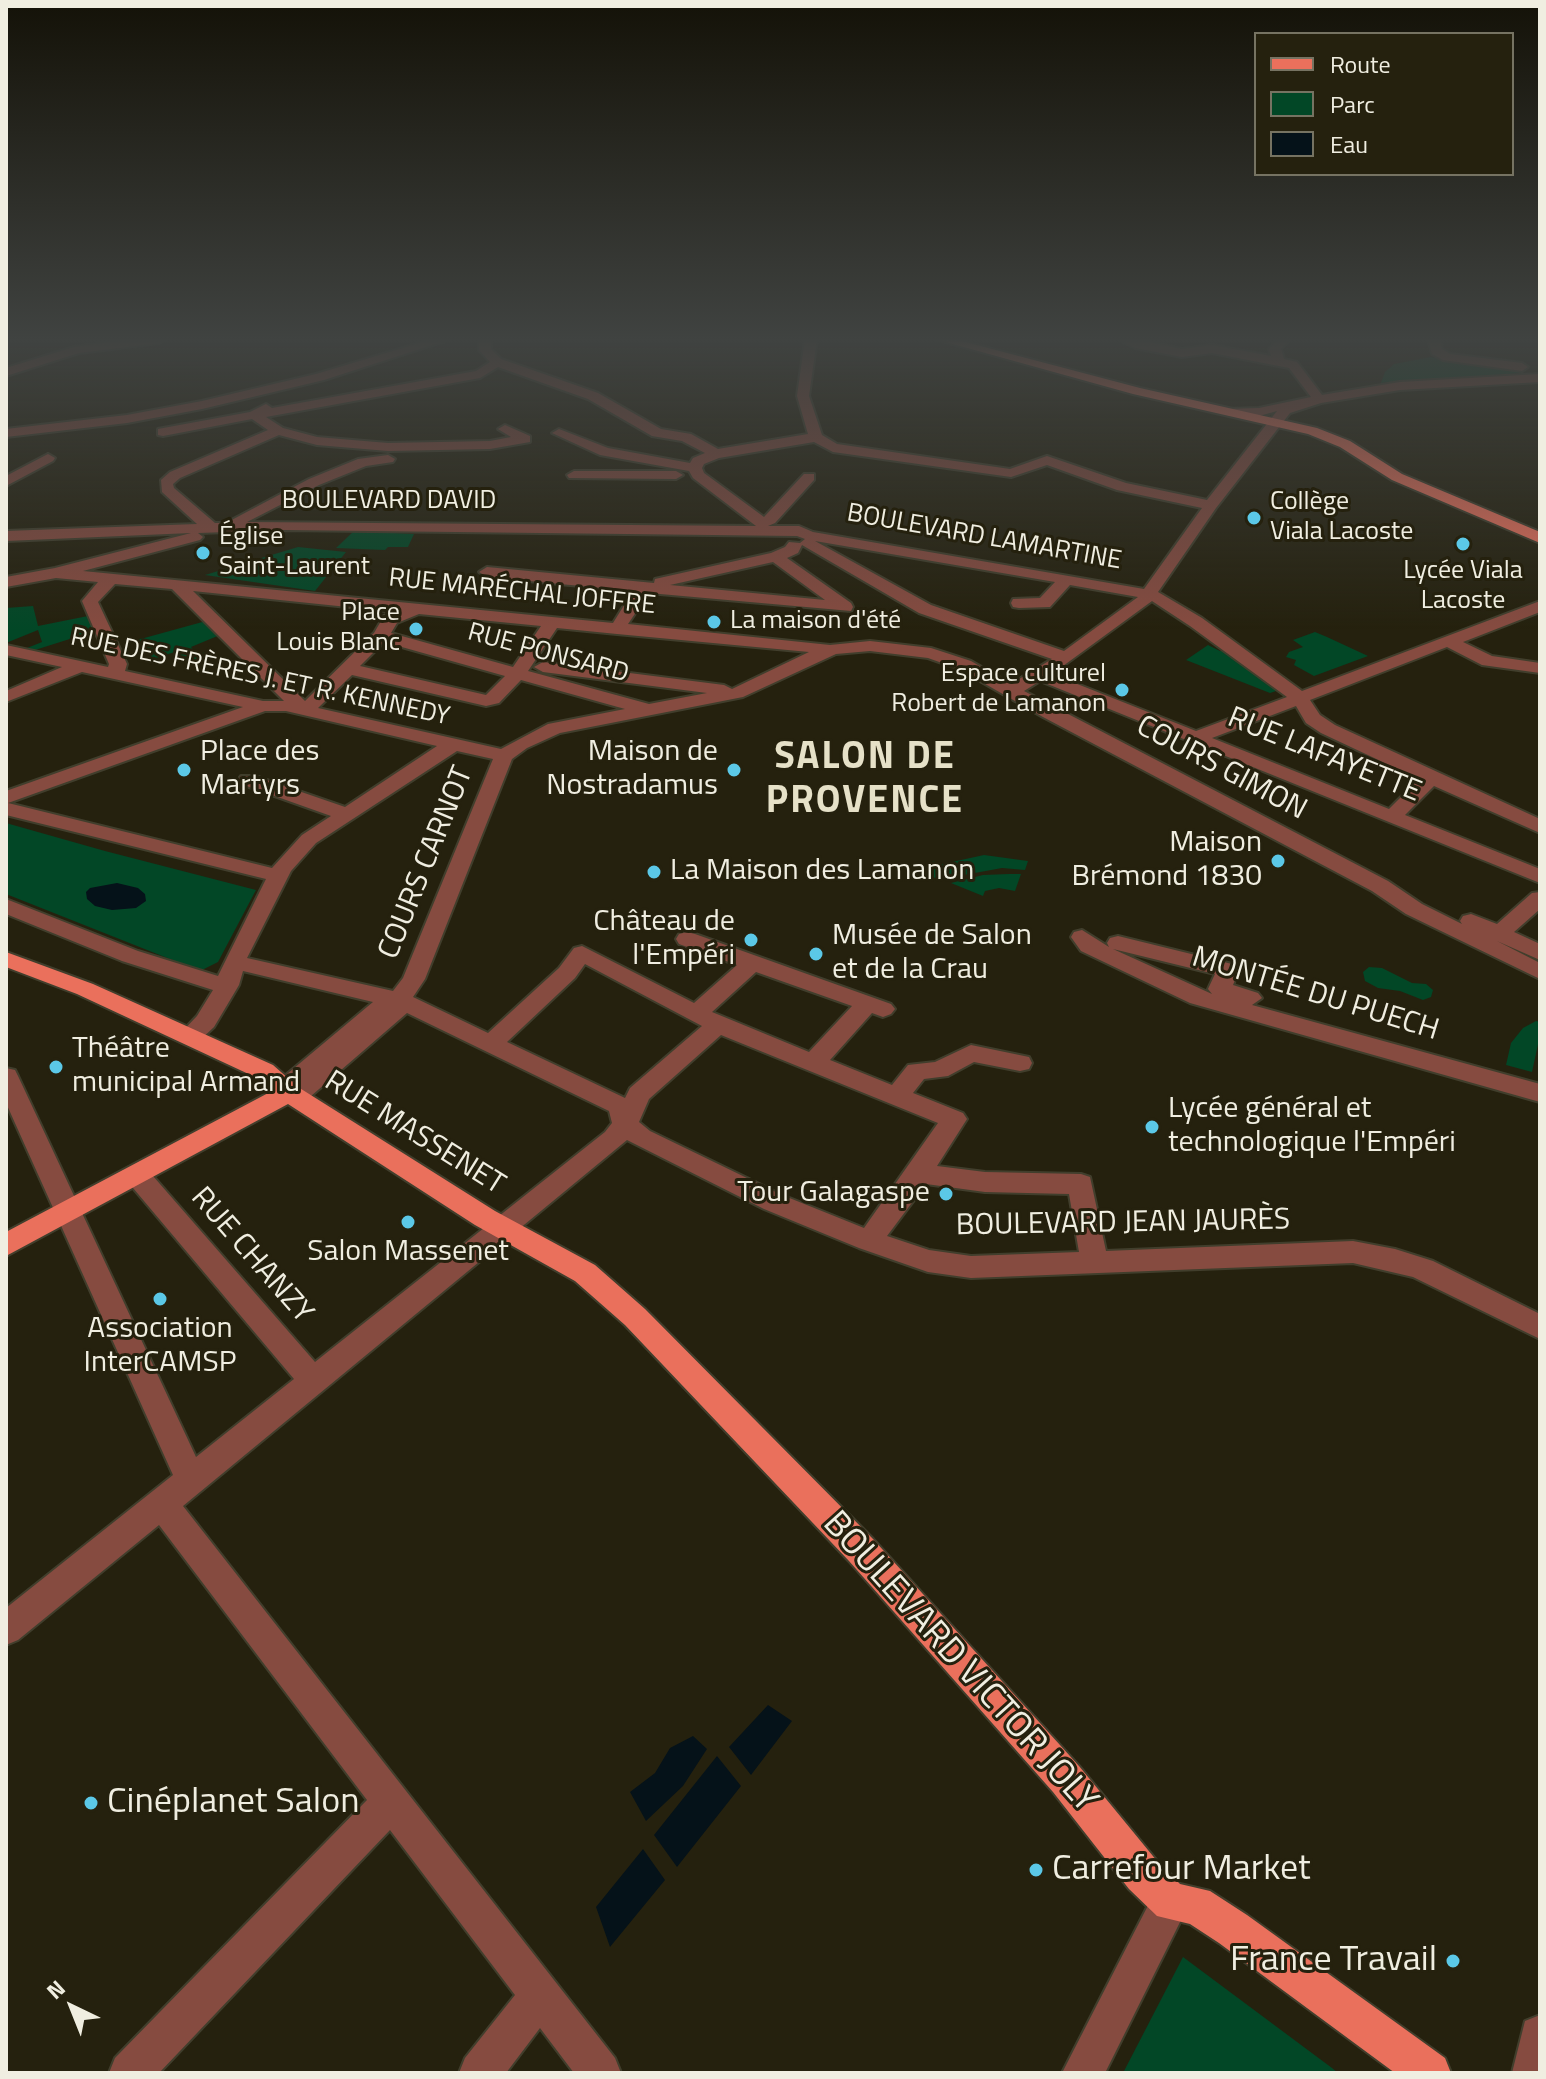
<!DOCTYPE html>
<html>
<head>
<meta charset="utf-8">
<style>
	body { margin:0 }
	#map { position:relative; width:1546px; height:2079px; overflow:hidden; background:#25210e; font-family:"Titillium Web",sans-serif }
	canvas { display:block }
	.frame { position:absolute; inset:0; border:8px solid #f0eee1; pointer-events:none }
	.legend { position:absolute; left:1254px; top:32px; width:260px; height:144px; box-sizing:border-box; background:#25210e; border:2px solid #767362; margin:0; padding:10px 14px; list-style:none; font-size:24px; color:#f0eee1 }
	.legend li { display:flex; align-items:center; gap:16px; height:40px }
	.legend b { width:40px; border:2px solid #767362 }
	.north { position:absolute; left:32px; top:1967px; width:80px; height:80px; -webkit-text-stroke:6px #25210e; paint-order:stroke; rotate:317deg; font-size:22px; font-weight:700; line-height:32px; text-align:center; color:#f0eee1 }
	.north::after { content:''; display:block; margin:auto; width:28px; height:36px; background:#f0eee1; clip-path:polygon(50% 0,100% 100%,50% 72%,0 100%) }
</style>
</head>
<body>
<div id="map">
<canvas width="1546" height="2079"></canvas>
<div class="frame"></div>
<ul class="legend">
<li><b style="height:10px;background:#ea705c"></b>Route</li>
<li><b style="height:22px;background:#024726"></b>Parc</li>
<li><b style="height:22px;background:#051219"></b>Eau</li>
</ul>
<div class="north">N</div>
</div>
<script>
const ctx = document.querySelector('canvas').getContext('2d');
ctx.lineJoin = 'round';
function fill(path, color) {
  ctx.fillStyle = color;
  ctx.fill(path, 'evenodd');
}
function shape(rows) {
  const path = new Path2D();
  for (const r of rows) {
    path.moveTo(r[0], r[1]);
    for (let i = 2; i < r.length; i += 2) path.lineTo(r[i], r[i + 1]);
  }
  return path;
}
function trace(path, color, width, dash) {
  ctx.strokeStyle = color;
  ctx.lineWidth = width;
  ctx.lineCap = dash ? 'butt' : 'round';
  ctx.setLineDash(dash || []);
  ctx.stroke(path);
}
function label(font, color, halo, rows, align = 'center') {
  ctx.font = font + ' "Titillium Web",sans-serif';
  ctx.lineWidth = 6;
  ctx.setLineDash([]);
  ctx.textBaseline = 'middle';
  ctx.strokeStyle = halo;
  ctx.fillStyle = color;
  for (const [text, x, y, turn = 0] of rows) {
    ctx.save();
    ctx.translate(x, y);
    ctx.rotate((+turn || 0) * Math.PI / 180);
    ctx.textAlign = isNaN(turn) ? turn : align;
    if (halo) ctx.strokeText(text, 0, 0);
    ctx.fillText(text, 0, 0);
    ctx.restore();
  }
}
const green = shape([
	[1431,357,1524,373,1381,383,1385,372,1394,364],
	[355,530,395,530,395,533,414,534,408,547,388,547,385,550,336,548],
	[298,547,346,552,315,591,205,575],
	[33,606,38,626,88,616,95,631,35,650,27,648,42,642,38,630,6,643,6,608],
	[206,621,220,635,191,647,197,654,207,652,212,657,189,664,176,654,185,651,184,649,153,659,149,653,143,654,137,640],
	[1315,632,1327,637,1368,656,1314,676,1294,665,1296,660,1286,657,1289,652,1303,647,1293,640],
	[1208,645,1220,651,1227,649,1282,689,1270,693,1186,660],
	[6,823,105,851,256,890,218,962,200,971,6,894],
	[984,855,1028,861,1025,870,1002,868,953,877,936,878,912,872,934,861,938,865],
	[1009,874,1021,874,1015,891,999,888,985,891,983,896,951,883,983,875],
	[1369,967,1382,968,1412,983,1426,984,1433,990,1431,997,1423,1000,1400,991,1378,988,1365,981,1363,972],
	[1536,1021,1540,1022,1540,1035,1532,1072,1506,1065,1511,1043,1523,1028],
	[1183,1957,1332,2068,1338,2073,1123,2073]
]);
const water = shape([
	[117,883,138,888,145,894,146,901,136,908,112,910,95,906,87,899,86,892,90,888],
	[768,1705,792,1721,751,1775,729,1747],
	[693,1736,707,1749,683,1786,646,1821,630,1792,655,1773,670,1748],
	[717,1756,741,1786,677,1867,654,1835],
	[643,1849,665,1880,610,1947,596,1907]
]);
const minor = shape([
	[133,339,165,339,159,343,79,353,6,376,6,368,74,347,133,339],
	[433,339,451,339,324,380,202,409,127,423,6,437,6,429,127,415,202,401,316,374,433,339],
	[479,339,491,339,491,349,501,359,598,393,661,429,691,434,718,449,808,434,797,396,805,339,817,339,809,396,822,435,837,444,1010,469,1047,456,1126,483,1207,500,1277,411,1259,416,1232,416,1227,415,1227,409,1259,408,1311,397,1289,368,1212,353,1182,357,1135,348,1118,339,1134,339,1182,349,1212,345,1271,356,1269,349,1278,339,1290,339,1281,349,1284,359,1297,362,1322,395,1400,382,1540,374,1540,382,1400,390,1321,403,1290,413,1216,508,1158,592,1202,618,1302,691,1540,601,1540,612,1463,642,1492,656,1540,663,1540,673,1482,665,1447,647,1310,700,1320,715,1335,725,1540,819,1540,833,1434,786,1405,815,1540,869,1540,883,1040,681,1024,691,1388,881,1422,904,1462,924,1460,921,1463,916,1471,914,1497,924,1532,893,1540,892,1540,909,1514,932,1540,944,1540,960,1497,941,1540,963,1540,979,1406,914,1372,891,1043,717,959,669,928,658,870,651,836,654,743,697,560,733,527,748,512,759,425,979,413,997,488,1033,559,968,574,948,582,946,694,1003,737,965,679,944,676,939,679,934,687,932,695,934,891,1004,895,1009,891,1014,883,1017,872,1013,830,1060,892,1085,908,1065,935,1062,971,1045,1029,1057,1032,1063,1029,1069,1020,1071,974,1062,948,1076,924,1079,913,1093,963,1113,967,1119,937,1166,985,1172,1081,1174,1090,1177,1106,1251,1353,1241,1395,1249,1433,1261,1540,1314,1540,1339,1413,1277,1353,1263,971,1278,928,1272,859,1248,764,1209,627,1140,183,1506,615,2058,621,2073,574,2073,540,2028,506,2073,459,2073,465,2058,515,1995,390,1830,159,2073,109,2073,115,2058,367,1800,159,1525,18,1640,6,1645,6,1608,173,1475,6,1103,6,1068,15,1070,18,1076,196,1457,294,1379,128,1182,124,1175,128,1168,137,1165,146,1168,315,1362,605,1132,612,1123,609,1111,407,1013,311,1096,289,1102,280,1099,277,1093,281,1079,373,1002,243,971,239,985,214,1027,198,1042,190,1044,182,1042,178,1036,197,1016,213,990,122,961,6,914,6,899,138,951,218,976,266,879,6,815,6,791,243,707,82,672,6,702,6,691,62,667,6,655,6,645,108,667,109,664,82,601,98,582,56,578,6,587,6,577,55,568,191,533,6,541,6,531,197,524,162,492,161,480,170,472,268,430,252,419,163,436,158,435,158,429,250,412,266,404,272,408,476,371,490,362,479,350,479,339],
	[498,367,588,399,652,436,682,441,705,453,693,458,690,463,608,448,559,429,552,433,600,455,689,471,693,478,756,526,247,522,319,485,366,466,393,462,395,459,388,455,358,459,309,479,226,523,215,523,174,488,173,484,180,478,279,435,317,445,388,451,490,449,530,442,530,436,505,425,498,429,511,437,490,441,388,443,317,437,283,428,266,417,480,378,498,367],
	[814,442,833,452,1011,477,1047,465,1117,490,1202,508,1144,589,813,532,799,526,768,526,775,523,814,480,814,474,804,474,764,517,704,473,702,468,704,464,719,458,814,442],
	[285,530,797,536,805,539,800,543,789,542,785,547,771,553,655,579,654,583,487,567,479,572,487,577,633,591,613,623,83,571,200,540,203,537,198,533,285,530],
	[815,541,1055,582,1040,598,1013,599,1011,603,1013,607,1019,608,1050,607,1070,585,1138,597,1064,651,931,605,815,541],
	[802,545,919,613,1052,659,1011,684,971,661,931,648,870,641,830,645,628,624,649,593,851,611,853,607,851,603,787,558,798,553,802,545],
	[773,562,825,600,670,585,773,562],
	[115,584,172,589,284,701,263,701,125,671,127,664,98,602,115,584],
	[193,591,396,612,384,616,374,633,305,701,193,591],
	[1152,601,1190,626,1287,697,1196,731,1052,674,1152,601],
	[419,614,541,626,513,667,391,633,397,623,419,614],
	[557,628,617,634,809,652,732,689,724,685,543,662,534,667,543,672,707,693,649,704,528,671,557,628],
	[384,642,505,676,486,695,360,666,384,642],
	[352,675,486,706,499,703,521,680,625,709,548,724,501,749,318,708,352,675],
	[1296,706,1306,723,1321,733,1419,779,1389,809,1212,738,1296,706],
	[265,711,286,711,437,746,345,807,255,776,241,776,238,780,241,784,331,816,302,835,272,868,8,803,265,711],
	[457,751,493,759,403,978,393,991,247,958,291,871,316,843,457,751],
	[585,964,702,1026,630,1088,625,1098,507,1042,575,978,585,964],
	[756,972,852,1006,809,1052,712,1012,756,972],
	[721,1035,938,1123,864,1228,782,1195,650,1131,639,1122,649,1099,721,1035],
	[926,1184,985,1192,1069,1194,1079,1252,971,1256,929,1250,887,1236,926,1184],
	[1428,339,1440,339,1442,349,1450,354,1522,363,1528,367,1522,371,1443,360,1432,354,1428,339],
	[48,454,55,458,53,461,6,486,6,476,48,454],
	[574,471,676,471,683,475,676,479,569,478,567,475,574,471],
	[1082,930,1109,947,1107,943,1110,938,1118,936,1236,965,1239,970,1233,985,1258,993,1262,998,1252,1005,1540,1084,1540,1102,1190,1003,1081,951,1071,937,1074,932,1082,930],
	[1113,949,1215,974,1208,989,1212,994,1113,949],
	[1171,1883,1185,1888,1190,1902,1105,2073,1062,2073,1157,1888,1171,1883],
	[1540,2015,1540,2073,1512,2073,1525,2021,1540,2015]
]);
const major = shape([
	[935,339,954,339,1140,388,1317,428,1350,441,1402,474,1540,532,1540,543,1392,480,1340,447,1308,434,1133,394,935,339],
	[6,952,93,984,273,1065,298,1087,495,1211,595,1265,645,1309,873,1539,1079,1766,1157,1861,1180,1884,1210,1891,1247,1915,1445,2058,1451,2073,1395,2073,1219,1943,1190,1924,1157,1916,1129,1889,1053,1792,849,1561,625,1325,575,1281,475,1225,288,1104,6,1256,6,1232,272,1091,255,1077,77,994,6,967,6,952]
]);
const markers = [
	[1254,518,8,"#5bc8e7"],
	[1463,544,8,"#5bc8e7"],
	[203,553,8,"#5bc8e7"],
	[714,622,8,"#5bc8e7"],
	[416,629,8,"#5bc8e7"],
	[1122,690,8,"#5bc8e7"],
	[184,770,8,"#5bc8e7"],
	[734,770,8,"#5bc8e7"],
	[1278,861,8,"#5bc8e7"],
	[654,872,8,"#5bc8e7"],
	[751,940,8,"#5bc8e7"],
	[816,954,8,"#5bc8e7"],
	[56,1067,8,"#5bc8e7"],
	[1152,1127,8,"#5bc8e7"],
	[946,1194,8,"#5bc8e7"],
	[408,1222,8,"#5bc8e7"],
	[160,1299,8,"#5bc8e7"],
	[91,1803,8,"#5bc8e7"],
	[1036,1870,8,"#5bc8e7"],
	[1453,1961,8,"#5bc8e7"]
];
const farStreetnames = [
	["BOULEVARD DAVID",389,502],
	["BOULEVARD LAMARTINE",984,538,10],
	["RUE MARÉCHAL JOFFRE",522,593,6],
	["RUE PONSARD",548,654,15],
	["RUE DES FRÈRES J. ET R. KENNEDY",260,678,12]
];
const farPoinames = [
	["Collège",1270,503],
	["Viala Lacoste",1270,533],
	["Église",219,538],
	["Saint-Laurent",219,568],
	["Lycée Viala",1463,572,"center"],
	["Lacoste",1463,602,"center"],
	["Place",400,614,"right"],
	["Louis Blanc",400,644,"right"],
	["La maison d'été",730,622],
	["Espace culturel",1106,675,"right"],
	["Robert de Lamanon",1106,705,"right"]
];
const poiNames = [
	["Place des",200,753],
	["Martyrs",200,787],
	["Maison de",718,753,"right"],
	["Nostradamus",718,787,"right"],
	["Maison",1262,844,"right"],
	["Brémond 1830",1262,878,"right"],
	["La Maison des Lamanon",670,872],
	["Château de",735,923,"right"],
	["l'Empéri",735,957,"right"],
	["Musée de Salon",832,937],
	["et de la Crau",832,971],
	["Théâtre",72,1050],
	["municipal Armand",72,1084],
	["Lycée général et",1168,1110],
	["technologique l'Empéri",1168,1144],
	["Tour Galagaspe",930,1194,"right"],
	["Salon Massenet",408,1253,"center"],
	["Association",160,1330,"center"],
	["InterCAMSP",160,1364,"center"]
];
const streetNames = [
	["RUE LAFAYETTE",1324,756,22],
	["COURS GIMON",1221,769,28],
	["COURS CARNOT",427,863,-68],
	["MONTÉE DU PUECH",1315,995,17],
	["RUE MASSENET",414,1134,32],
	["BOULEVARD JEAN JAURÈS",1123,1224,-1],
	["RUE CHANZY",251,1256,49]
];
const nearStreetnames = [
	["BOULEVARD VICTOR JOLY",959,1663,48]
];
const nearPoinames = [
	["Cinéplanet Salon",107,1803],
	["Carrefour Market",1052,1870],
	["France Travail",1437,1961,"right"]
];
const districtNames = [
	["SALON DE",865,759],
	["PROVENCE",865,803]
];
fill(green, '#024726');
fill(water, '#051219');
trace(minor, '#413e2c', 4);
trace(major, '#413e2c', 4);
fill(minor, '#864b40');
fill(major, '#ea705c');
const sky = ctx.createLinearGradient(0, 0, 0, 630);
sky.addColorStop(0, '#141208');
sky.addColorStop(0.54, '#404341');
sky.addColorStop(1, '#40434100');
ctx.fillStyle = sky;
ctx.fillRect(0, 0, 1546, 630);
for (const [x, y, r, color] of markers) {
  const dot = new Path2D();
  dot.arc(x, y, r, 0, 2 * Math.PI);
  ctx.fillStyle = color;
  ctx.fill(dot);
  trace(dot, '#25210e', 3);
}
label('26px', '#f0eee1', '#25210e', farStreetnames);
label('26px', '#f0eee1', '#25210e', farPoinames, 'left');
label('30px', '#f0eee1', '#25210e', poiNames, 'left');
label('30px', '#f0eee1', '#25210e', streetNames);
label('36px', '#f0eee1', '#25210e', nearStreetnames);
label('36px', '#f0eee1', '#25210e', nearPoinames, 'left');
ctx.letterSpacing = '2px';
label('bold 38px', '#e6e1c8', '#25210e', districtNames);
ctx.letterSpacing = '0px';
</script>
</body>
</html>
